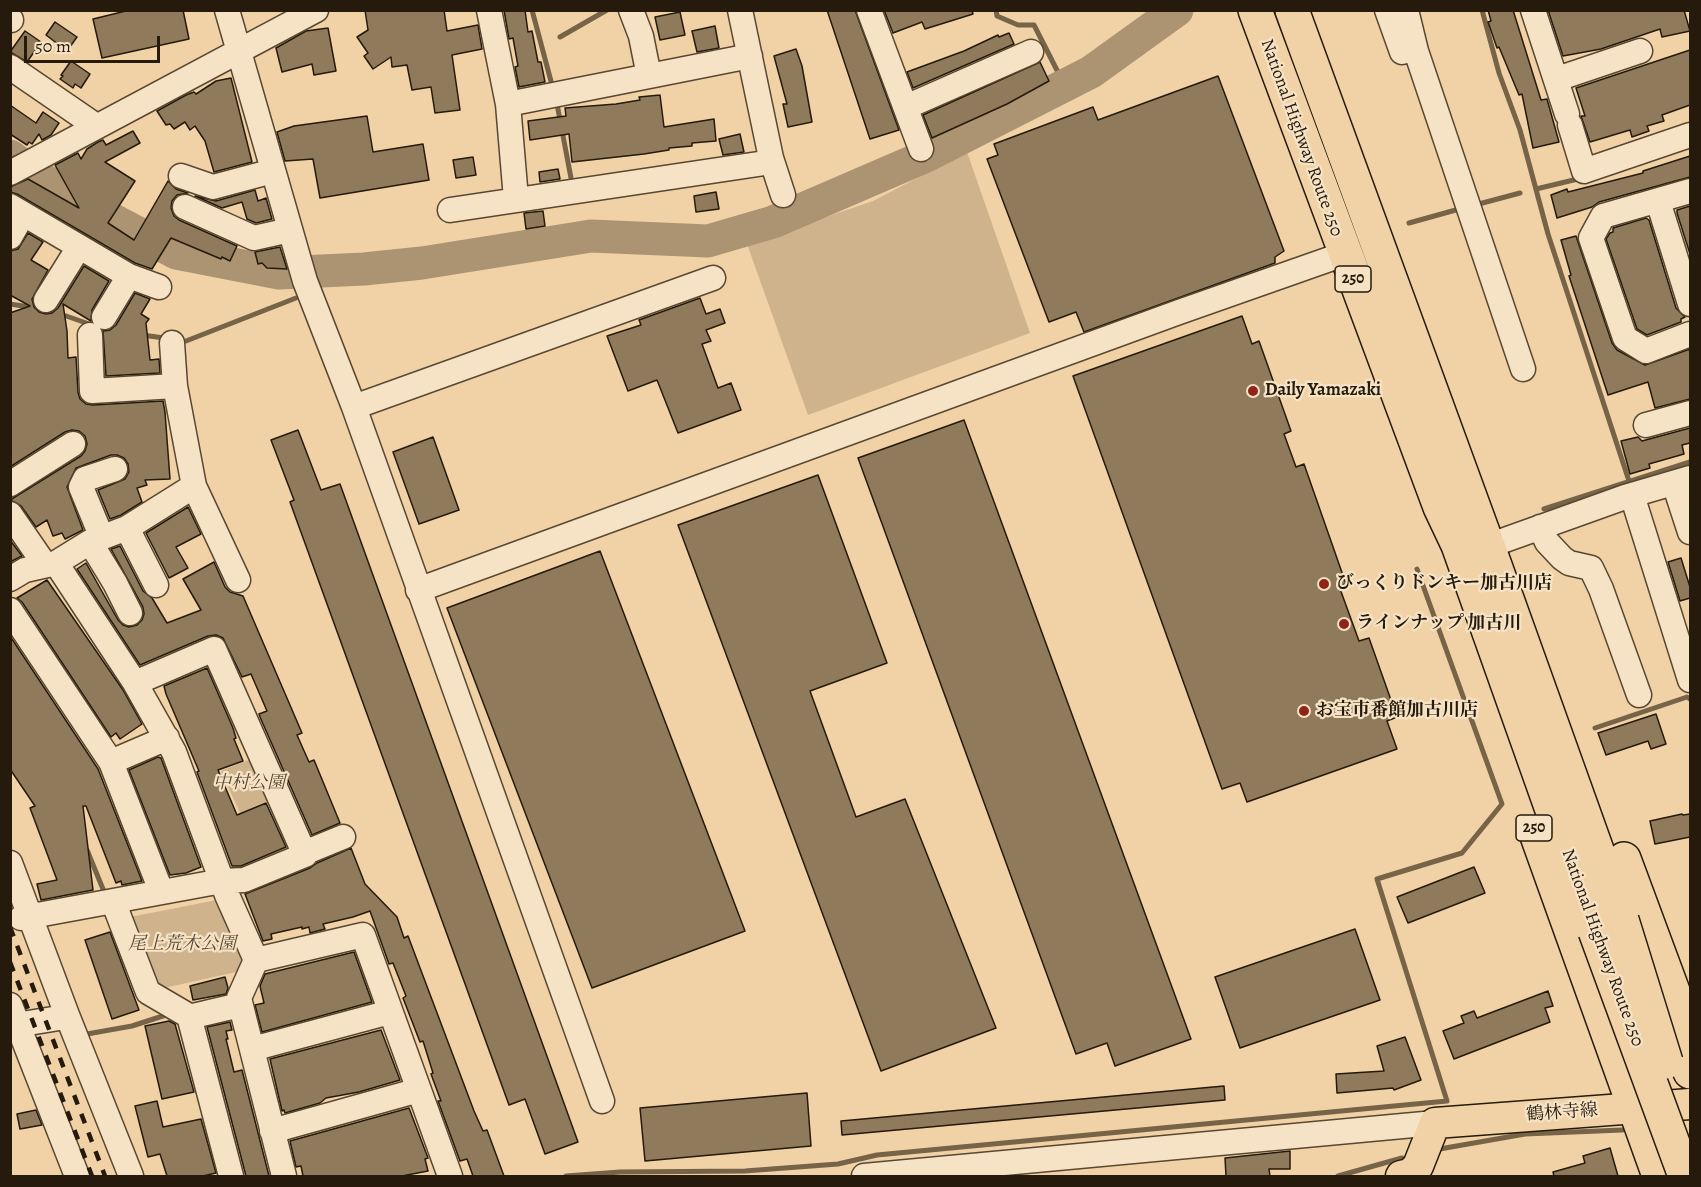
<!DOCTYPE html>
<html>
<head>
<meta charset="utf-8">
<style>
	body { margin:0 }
	#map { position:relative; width:1701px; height:1187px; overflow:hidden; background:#f1d2a6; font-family:Alegreya,serif }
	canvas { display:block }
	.frame { position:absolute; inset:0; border:12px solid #251a0b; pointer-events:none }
	.scale { position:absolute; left:24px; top:36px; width:136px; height:27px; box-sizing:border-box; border:3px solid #251a0b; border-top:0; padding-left:8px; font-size:18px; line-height:21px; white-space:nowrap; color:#251a0b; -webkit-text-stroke:4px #f6e2c5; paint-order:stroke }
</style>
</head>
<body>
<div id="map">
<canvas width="1701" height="1187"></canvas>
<div class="frame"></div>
<div class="scale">50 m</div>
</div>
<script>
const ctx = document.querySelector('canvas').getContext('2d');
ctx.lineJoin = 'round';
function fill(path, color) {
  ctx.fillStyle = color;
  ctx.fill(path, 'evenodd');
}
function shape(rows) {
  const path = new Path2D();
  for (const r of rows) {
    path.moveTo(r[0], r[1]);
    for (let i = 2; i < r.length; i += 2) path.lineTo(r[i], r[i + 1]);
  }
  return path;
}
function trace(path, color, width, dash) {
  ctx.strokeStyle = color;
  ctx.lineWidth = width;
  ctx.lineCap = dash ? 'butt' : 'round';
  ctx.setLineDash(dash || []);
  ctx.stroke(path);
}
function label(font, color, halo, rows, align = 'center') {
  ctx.font = font + ' Alegreya,"Noto Serif JP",serif';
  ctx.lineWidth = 4.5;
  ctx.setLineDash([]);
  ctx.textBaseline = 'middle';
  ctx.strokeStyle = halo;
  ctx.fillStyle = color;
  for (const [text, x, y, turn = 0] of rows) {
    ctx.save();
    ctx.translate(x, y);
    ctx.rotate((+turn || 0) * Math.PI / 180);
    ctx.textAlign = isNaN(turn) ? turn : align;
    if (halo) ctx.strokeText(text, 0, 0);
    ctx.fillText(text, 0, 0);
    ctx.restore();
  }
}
const green = shape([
	[967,152,1030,333,808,415,747,244,873,201],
	[258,756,276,797,240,813,221,771],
	[222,899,246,960,241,971,155,990,130,917]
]);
const stream = shape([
	[532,10,552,85],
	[996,10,997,16,1018,25,1034,25,1065,86],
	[1482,10,1499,73,1520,130,1548,234,1629,481],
	[560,37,607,10],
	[557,104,571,178],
	[1536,189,1582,178],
	[1475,205,1520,193],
	[1409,223,1463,208],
	[10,304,49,310,92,325],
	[142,335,164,338],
	[186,341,296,298],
	[1544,509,1690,462],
	[1595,728,1687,697,1690,699],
	[87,850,105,894],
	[87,1034,132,1026,169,1014],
	[1434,1150,1525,1134,1622,1130],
	[566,1176,620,1172,745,1171,838,1164,877,1155,1447,1101,1377,879,1462,853,1502,804,1417,569],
	[1338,1176,1402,1158]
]);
const river = shape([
	[10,156,37,176,104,215,176,253,279,273,364,269,422,263,591,236,708,241,773,222,926,156,1091,72,1177,10]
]);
const building = shape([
	[130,10,183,10,189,39,102,58,93,19,130,10],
	[365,10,444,10,447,31,478,25,482,49,452,55,460,110,435,113,431,87,412,90,407,65,392,67,391,57,373,69,364,56,368,53,357,37,368,30,365,10],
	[504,10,525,10,528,32,532,31,538,62,541,62,545,82,519,87,515,67,518,66,513,38,509,39,504,10],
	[827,10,855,10,899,130,870,139,827,10],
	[884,10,972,10,973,14,925,29,922,22,893,33,884,10],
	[1488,10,1513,10,1541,100,1547,99,1559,142,1533,148,1522,94,1519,95,1499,47,1497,48,1488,22,1491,21,1488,10],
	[1548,10,1684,10,1690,31,1662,37,1660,29,1601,49,1563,56,1548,10],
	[680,12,685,35,660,40,655,17,680,12],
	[55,22,77,37,67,51,46,35,55,22],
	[715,26,719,48,697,52,692,31,715,26],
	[328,28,336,71,314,75,312,64,282,72,276,48,306,31,328,28],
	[25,31,41,42,27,62,10,52,25,31],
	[1009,33,1014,44,913,88,907,72,964,51,998,35,999,37,1009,33],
	[796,49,802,66,812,122,788,127,783,104,787,104,774,56,796,49],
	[1690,50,1690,105,1662,115,1664,121,1647,126,1649,131,1632,137,1630,130,1590,142,1581,116,1585,116,1576,88,1690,50],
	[71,61,90,74,81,88,75,84,73,88,60,79,63,76,61,75,71,61],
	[1040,62,1049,81,1007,104,932,138,923,115,1040,62],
	[1218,76,1284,251,1275,257,1275,263,1084,332,1076,312,1049,322,987,159,998,155,994,144,1093,107,1098,120,1218,76],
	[231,78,252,162,214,172,205,141,195,126,190,130,185,122,174,129,170,124,166,125,157,111,186,95,194,92,196,94,216,81,231,78],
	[660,95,664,127,714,119,716,141,692,143,692,146,669,148,669,150,644,154,572,162,569,134,530,140,528,121,566,116,565,108,616,104,640,100,639,97,660,95],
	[10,105,36,123,43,112,59,123,51,135,42,140,39,134,32,144,29,142,27,145,10,134,10,105],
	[367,116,373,152,423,144,429,180,320,198,313,159,285,161,277,132,294,126,367,116],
	[133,131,140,143,105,162,135,181,108,223,134,240,168,181,176,189,188,193,177,195,172,201,171,208,174,216,179,220,237,246,230,261,222,257,221,259,171,238,152,269,135,263,17,194,10,192,10,187,28,179,79,208,55,165,78,153,81,159,87,149,98,142,103,140,106,145,133,131],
	[740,134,744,152,723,155,719,139,740,134],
	[1690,156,1690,177,1599,202,1592,207,1557,218,1551,195,1567,189,1568,192,1643,173,1643,171,1690,156],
	[473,157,476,175,456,178,453,160,473,157],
	[558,169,560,179,540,182,539,172,558,169],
	[255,190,258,201,266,198,272,219,256,223,247,219,242,202,222,208,195,196,216,201,255,190],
	[716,192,719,209,696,212,694,196,716,192],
	[1690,206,1690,254,1677,213,1677,210,1690,206],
	[543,211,545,226,526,229,524,213,543,211],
	[1646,218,1649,220,1676,308,1685,317,1681,319,1681,322,1647,335,1637,329,1606,239,1610,233,1613,232,1613,228,1646,218],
	[28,233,43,242,31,260,48,270,32,299,34,307,39,312,46,314,52,313,58,308,84,266,109,281,92,310,91,321,63,304,67,331,68,358,76,357,78,392,80,399,86,404,93,405,163,401,165,412,170,479,145,480,147,485,137,488,142,502,121,515,110,519,98,490,125,479,129,472,128,464,124,458,117,455,111,455,76,468,67,487,83,530,65,539,62,533,53,536,47,520,36,527,21,506,10,500,81,456,85,451,87,444,85,436,79,431,72,430,65,432,10,467,10,313,30,306,10,295,10,251,18,249,28,233],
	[1576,236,1612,343,1617,350,1645,365,1690,349,1690,399,1655,408,1648,382,1608,395,1569,276,1571,275,1561,240,1576,236],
	[280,247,287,269,267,268,262,263,258,264,255,252,280,247],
	[135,293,150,299,141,314,149,319,146,323,150,360,159,359,160,373,106,376,103,331,110,330,116,325,135,293],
	[700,298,706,314,720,309,725,323,706,330,711,341,702,344,718,388,731,383,741,410,678,433,657,380,628,391,607,336,641,325,639,320,700,298],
	[1242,316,1252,344,1259,341,1291,431,1284,434,1296,467,1304,464,1346,584,1339,586,1359,641,1369,638,1397,717,1387,721,1397,749,1247,802,1240,783,1222,789,1073,376,1242,316],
	[964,420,1191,1039,1115,1066,1107,1043,1076,1054,858,458,964,420],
	[1690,428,1690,443,1682,445,1684,454,1649,464,1650,468,1630,474,1621,441,1638,437,1642,441,1690,428],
	[298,430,321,490,340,484,578,1142,545,1154,525,1099,509,1105,290,502,294,500,271,440,298,430],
	[433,437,459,510,419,524,393,452,433,437],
	[818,475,887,663,810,691,856,817,905,799,996,1028,881,1071,678,525,818,475],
	[188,507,201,534,176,547,188,568,169,578,146,533,188,507],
	[10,540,22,556,10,562,10,540],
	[120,546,143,591,152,598,167,623,201,610,183,579,214,562,225,587,230,592,243,596,302,733,297,735,309,762,314,760,340,823,312,835,260,717,259,714,267,711,251,674,242,677,223,638,216,635,208,636,140,665,77,569,86,563,118,620,123,625,129,627,137,625,142,620,144,614,143,607,111,549,120,546],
	[600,551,745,931,592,988,447,608,600,551],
	[1681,558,1690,587,1690,598,1680,601,1668,562,1681,558],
	[47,580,123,690,142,724,120,739,116,733,111,737,22,602,17,598,47,580],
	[10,636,98,769,142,881,122,885,121,881,116,883,86,806,83,806,93,890,41,900,37,884,57,880,30,808,35,806,10,769,10,636],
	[207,668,233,728,236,738,234,739,243,761,218,770,237,815,266,803,286,847,241,866,232,866,197,772,199,771,166,694,164,686,207,668],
	[1656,714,1666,744,1651,749,1648,741,1606,755,1598,733,1656,714],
	[158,757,161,758,201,867,186,873,170,875,129,770,158,757],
	[1682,814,1683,815,1690,814,1690,837,1655,844,1650,821,1682,814],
	[351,848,365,884,397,917,404,938,408,936,474,1111,483,1131,487,1130,504,1176,473,1176,467,1159,460,1161,438,1101,441,1101,431,1074,433,1073,423,1041,420,1042,403,998,406,996,393,963,389,964,370,911,353,917,323,924,325,929,310,933,309,927,302,929,302,927,271,934,272,939,263,941,245,894,310,868,317,863,351,848],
	[1474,867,1485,893,1408,923,1397,897,1474,867],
	[1355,929,1380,1000,1240,1048,1215,977,1355,929],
	[110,932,139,1010,112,1019,85,940,110,932],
	[354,952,372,1002,262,1032,255,1005,264,1003,260,986,265,974,354,952],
	[225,977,228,988,226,994,193,1000,190,986,225,977],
	[1548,991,1553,1006,1545,1008,1550,1022,1454,1059,1443,1031,1464,1023,1461,1016,1474,1011,1477,1018,1548,991],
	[169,1021,175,1024,194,1092,162,1099,145,1026,169,1021],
	[230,1022,232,1030,226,1031,228,1039,226,1039,234,1072,242,1070,269,1176,246,1176,207,1027,230,1022],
	[381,1030,400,1080,359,1092,326,1098,320,1103,285,1113,284,1110,282,1111,270,1059,381,1030],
	[1405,1037,1421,1080,1394,1090,1393,1088,1337,1093,1336,1074,1384,1071,1377,1046,1405,1037],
	[1224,1086,1225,1100,842,1135,841,1121,1224,1086],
	[807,1093,811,1146,645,1161,640,1108,807,1093],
	[157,1101,163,1127,201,1119,216,1173,203,1176,167,1176,160,1154,148,1157,135,1106,157,1101],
	[409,1108,428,1158,425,1159,428,1171,402,1176,303,1176,301,1166,296,1167,290,1141,409,1108],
	[36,1110,42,1125,20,1129,17,1114,36,1110],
	[1610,1148,1618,1176,1554,1176,1553,1172,1585,1163,1583,1156,1610,1148],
	[1290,1151,1290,1169,1269,1169,1270,1176,1226,1176,1225,1158,1290,1151]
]);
const minor = shape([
	[227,10,305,281,354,407,602,1101],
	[489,10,508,104,516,199],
	[631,10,641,36,649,76],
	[869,10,921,149],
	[1387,10,1402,52],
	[1406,10,1416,51,1523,369],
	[1533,10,1567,114],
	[10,20,11,20],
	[10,67,96,126],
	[1557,79,1640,51],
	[508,104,750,56],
	[906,107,1031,52],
	[1570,125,1584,171,1690,135],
	[771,158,783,195],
	[10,173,316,10],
	[181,176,213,187,273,171],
	[1690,191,1603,216,1591,238,1625,338,1646,351,1690,334],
	[1658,201,1690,304],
	[10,206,129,276,159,287],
	[185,207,254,238,290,230],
	[450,210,765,163,771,158,740,10],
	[10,237,23,214],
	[46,300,79,247],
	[104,317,129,276],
	[90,335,92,391,175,386],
	[172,343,175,386,194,486,238,580],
	[354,407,713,278],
	[1646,425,1690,413],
	[1674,483,1690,532],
	[10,484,73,444],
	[1632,495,1690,680],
	[10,514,45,565],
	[1540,527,1547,542,1562,558,1569,563,1591,568,1601,589,1639,695],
	[127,528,156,585],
	[102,538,81,487,85,479,115,469],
	[90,542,115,583,130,613],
	[1472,546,1488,546,1625,497,1690,478],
	[56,563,90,542,127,528,194,486],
	[10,579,25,570,56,563,135,683,174,752,227,895,256,960,239,998,284,1176],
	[418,590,1179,312,1344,254],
	[10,610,111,762,161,891],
	[111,762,167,738],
	[304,853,343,837],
	[10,863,67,1015,131,1176],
	[113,901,148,992,189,1016,231,1176],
	[21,918,222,881,244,880,305,855,214,649,135,683],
	[256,960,363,935,450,1176],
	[10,1005,77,1176],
	[189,1017,240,1005],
	[10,1026,59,1018,67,1015],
	[252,1049,390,1012],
	[272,1131,419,1090],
	[864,1176,1435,1123]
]);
const major = shape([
	[1401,1176,1410,1174,1418,1166,1435,1123,1690,1104]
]);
const highway = shape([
	[1255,10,1440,507,1458,545,1595,931],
	[1292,10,1488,546,1622,920],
	[1537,836,1659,1176],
	[1624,859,1690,1037],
	[1668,1021,1676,1035,1690,1072]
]);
const rail = shape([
	[10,927,105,1176],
	[10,962,92,1176]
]);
const highwayBridge = shape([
	[1622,920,1666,1062],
	[1595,931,1685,1176]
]);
const markers = [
	[1253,391,6,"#8f2418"],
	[1324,584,6,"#8f2418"],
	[1344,624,6,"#8f2418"],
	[1304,711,6,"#8f2418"]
];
const shields = [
	[1353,279,36],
	[1534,828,36]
];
const shieldNames = [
	["250",1353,279],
	["250",1534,828]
];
const streetNames = [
	["National Highway Route 250",1301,138,70],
	["National Highway Route 250",1602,948,70],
	["鶴林寺線",1562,1113,-4]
];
const poiNames = [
	["Daily Yamazaki",1265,391],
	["びっくりドンキー加古川店",1336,584],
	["ラインナップ 加古川",1356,624],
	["お宝市番館加古川店",1316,711]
];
const parkNames = [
	["中村公園",249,784],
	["尾上荒木公園",182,945]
];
fill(green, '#ceb38c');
trace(stream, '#766348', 5);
trace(river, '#ac9371', 33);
fill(building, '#8f7a5c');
trace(building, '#251a0b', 1.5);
trace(minor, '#584832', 27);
trace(major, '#251a0b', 33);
trace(highway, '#251a0b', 36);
trace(minor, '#f6e2c5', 24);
trace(major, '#f1d2a6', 30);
trace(highway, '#f1d2a6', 33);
trace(rail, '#251a0b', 4.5, [10, 10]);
trace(highwayBridge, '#251a0b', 36, []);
trace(highwayBridge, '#f1d2a6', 33);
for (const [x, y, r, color] of markers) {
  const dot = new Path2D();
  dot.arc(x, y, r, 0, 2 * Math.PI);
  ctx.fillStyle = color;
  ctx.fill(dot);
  trace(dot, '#f6e2c5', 2);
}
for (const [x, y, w] of shields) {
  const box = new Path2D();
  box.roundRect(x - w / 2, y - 13, w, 26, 4.5);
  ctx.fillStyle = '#f6e2c5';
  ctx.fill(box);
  trace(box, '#251a0b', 1.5);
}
label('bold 16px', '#251a0b', null, shieldNames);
label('18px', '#251a0b', '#f6e2c5', streetNames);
label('bold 18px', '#251a0b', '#f6e2c5', poiNames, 'left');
label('italic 18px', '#584832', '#f6e2c5', parkNames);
</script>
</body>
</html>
